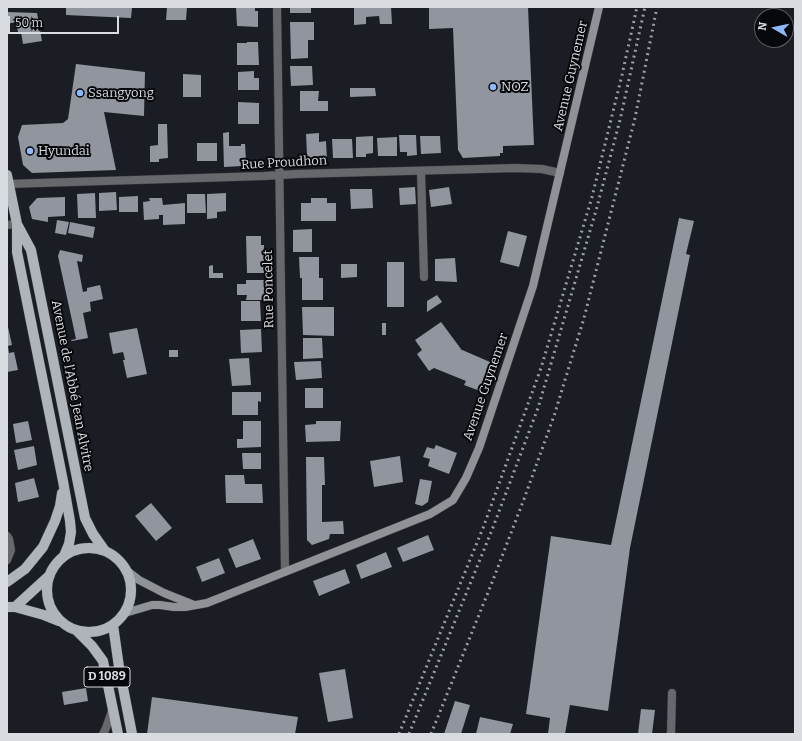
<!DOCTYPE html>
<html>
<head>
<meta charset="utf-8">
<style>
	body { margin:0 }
	#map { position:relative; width:802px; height:741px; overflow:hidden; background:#1a1e24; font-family:Bitter,serif }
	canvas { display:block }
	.frame { position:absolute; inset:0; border:8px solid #d8dbdf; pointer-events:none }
	.north { position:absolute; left:754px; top:8px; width:40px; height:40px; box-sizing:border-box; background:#07080b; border:1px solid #5b5c60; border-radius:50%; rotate:279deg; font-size:11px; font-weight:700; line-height:16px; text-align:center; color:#d8dbdf }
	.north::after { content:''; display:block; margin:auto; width:14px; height:18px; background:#8fb8fd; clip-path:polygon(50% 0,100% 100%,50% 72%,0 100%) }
	.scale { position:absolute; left:8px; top:16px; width:111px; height:18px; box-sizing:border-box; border:2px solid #d8dbdf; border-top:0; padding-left:5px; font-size:12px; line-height:14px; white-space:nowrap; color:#d8dbdf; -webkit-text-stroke:3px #07080b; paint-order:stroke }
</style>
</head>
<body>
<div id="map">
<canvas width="802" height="741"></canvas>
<div class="frame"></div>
<div class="north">N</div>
<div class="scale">50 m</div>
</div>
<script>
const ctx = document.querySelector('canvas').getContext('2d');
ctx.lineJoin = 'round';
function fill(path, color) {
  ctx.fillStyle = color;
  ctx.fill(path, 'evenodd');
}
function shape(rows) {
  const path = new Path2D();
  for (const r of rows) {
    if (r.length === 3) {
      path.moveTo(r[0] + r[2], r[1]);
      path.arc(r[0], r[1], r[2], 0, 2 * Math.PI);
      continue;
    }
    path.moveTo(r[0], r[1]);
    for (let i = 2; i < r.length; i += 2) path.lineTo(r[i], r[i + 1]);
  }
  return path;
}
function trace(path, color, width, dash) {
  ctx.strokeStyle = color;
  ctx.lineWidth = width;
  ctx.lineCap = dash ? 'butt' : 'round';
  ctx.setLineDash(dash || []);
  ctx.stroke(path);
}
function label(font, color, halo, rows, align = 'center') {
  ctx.font = font + ' Bitter,serif';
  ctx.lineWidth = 4;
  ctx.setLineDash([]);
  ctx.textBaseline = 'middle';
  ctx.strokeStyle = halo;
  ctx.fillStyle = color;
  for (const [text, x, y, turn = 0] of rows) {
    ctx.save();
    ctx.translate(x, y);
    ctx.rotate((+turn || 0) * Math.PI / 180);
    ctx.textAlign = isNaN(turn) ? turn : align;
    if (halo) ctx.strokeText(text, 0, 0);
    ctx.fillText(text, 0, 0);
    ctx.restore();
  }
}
const building = shape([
	[66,7,138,7,138,8,132,8,131,18,66,15],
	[167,7,187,7,186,20,166,20],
	[236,7,255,7,255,11,258,11,258,27,237,26],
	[290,7,311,7,311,13,290,13],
	[354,7,391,7,392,24,380,24,379,16,366,17,366,24,354,25],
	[429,7,528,7,534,145,503,146,503,153,500,153,500,156,463,158,458,150,453,28,429,29],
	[7,12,37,13,42,41,23,44,21,32,18,32,16,22,7,24],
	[290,22,314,22,314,40,308,40,308,58,291,59],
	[247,42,258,42,259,65,237,65,237,43,247,43],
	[76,64,145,72,144,116,104,112,116,170,32,173,23,165,18,137,22,125,63,123,68,119],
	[290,66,312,66,313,85,291,86],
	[254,71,254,78,259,78,259,90,238,90,238,72],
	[183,74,201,75,201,97,183,97],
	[350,88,375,88,376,96,350,97],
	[300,91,319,91,318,101,328,101,328,111,300,111],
	[238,102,259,103,259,124,238,124],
	[158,124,167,124,168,158,159,159,159,162,150,162,150,146,158,145],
	[229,132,229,146,241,146,241,144,245,144,246,160,242,160,242,166,224,167,223,133],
	[319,133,319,142,326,141,327,161,313,161,307,155,306,134],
	[399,135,416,135,417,155,407,156,407,152,400,152],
	[373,136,373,153,366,154,366,157,356,157,356,137],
	[420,136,440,136,441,153,421,154],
	[397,137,397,156,378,156,377,138],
	[332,139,352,139,353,158,333,158],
	[197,143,217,143,217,161,197,161],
	[415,187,416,204,400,205,399,188],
	[449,187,452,204,431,207,429,190],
	[350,189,372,189,373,208,351,209],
	[116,192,117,210,99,211,99,193],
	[95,193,96,218,78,218,77,194],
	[226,193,226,211,217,212,217,218,207,219,207,194],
	[187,194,205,194,206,213,187,213],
	[138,196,138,212,119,212,119,197],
	[65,197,65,216,48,217,48,222,32,219,29,207,37,198],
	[149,198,162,198,163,205,185,203,185,224,163,225,163,215,159,215,159,219,144,220,143,202,150,201],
	[311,198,327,198,327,203,336,203,336,221,301,221,301,203,311,203],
	[679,218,694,221,686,254,690,255,630,548,608,711,570,705,565,734,548,734,550,718,526,714,551,536,611,545],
	[57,220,69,222,66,235,55,233],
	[70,222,95,227,93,238,68,233],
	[312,229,312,252,293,252,293,230],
	[508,231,527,236,519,267,500,262],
	[246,236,261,236,261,245,264,245,264,273,247,273],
	[60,250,83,255,82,262,77,261,83,292,87,291,87,288,100,285,103,299,90,302,91,311,83,313,88,338,72,341,71,340,76,339,58,256],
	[299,257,319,257,319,278,323,278,323,300,302,300,302,278,300,278],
	[455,258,457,282,435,281,435,259],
	[387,262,404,262,404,307,387,307],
	[341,264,357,264,357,277,341,278],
	[213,265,213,273,223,273,223,278,209,278,209,266],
	[246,280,265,280,265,300,246,300,247,295,237,295,237,284,246,284],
	[437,295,442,302,427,312,427,301],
	[241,301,260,301,261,321,241,321],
	[302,307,334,307,334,336,303,335],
	[441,322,461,349,460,349,490,362,480,391,464,385,466,381,434,368,429,371,417,354,422,350,415,340],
	[382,323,386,323,386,335,382,335],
	[7,327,8,327,12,345,8,346,9,353,14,352,18,370,7,372],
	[137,328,147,374,127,378,123,360,125,360,123,352,113,354,109,333],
	[261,329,262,352,241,353,240,330],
	[303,338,322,338,323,358,303,359],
	[169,350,178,350,178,357,169,357],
	[249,358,251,385,232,386,229,359],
	[321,361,322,378,296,380,294,362],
	[305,388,323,388,323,408,305,408],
	[232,392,261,392,261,402,258,401,258,415,232,415],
	[28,421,32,440,16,443,13,424],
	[243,421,261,421,261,447,237,448,237,439,243,439],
	[316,421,341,421,340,441,306,442,305,425,316,424],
	[436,445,457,453,449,474,428,466,430,459,423,457,427,447,434,449],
	[34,446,37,465,18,470,14,450],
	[242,453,261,453,261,469,243,469],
	[400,456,403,482,374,487,370,461],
	[306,457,324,457,325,485,322,485,322,522,343,521,344,534,330,534,329,539,312,545,307,540],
	[225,475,244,475,245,484,262,484,263,503,226,503],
	[34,478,39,497,18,502,15,483],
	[420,479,432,481,428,502,422,506,415,504],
	[151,503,172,528,156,541,135,516],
	[428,535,434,550,403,562,397,548],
	[253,539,261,559,236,568,228,549],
	[386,552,392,567,361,579,356,565],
	[219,558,225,573,202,582,196,567],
	[345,569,350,583,319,596,313,581],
	[345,669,353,718,328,722,319,673],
	[86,688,88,701,64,705,62,692],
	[152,697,298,717,295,734,147,734],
	[455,701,470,705,461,734,444,734],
	[641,709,655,710,652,734,638,734],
	[480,717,513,724,510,734,476,734]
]);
const lane = shape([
	[7,225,17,224],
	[7,536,9,539,11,550,7,560],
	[103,734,106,728,113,708],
	[671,734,672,693]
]);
const street = shape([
	[277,7,285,571],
	[421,171,424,277],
	[7,184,264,176,297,174,516,168,542,169,560,173]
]);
const secondary = shape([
	[126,570,139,580,164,593,194,605],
	[125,613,152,605,160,605,174,607,185,607,207,603,430,514,453,500,466,478,479,448,533,286,599,7]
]);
const primary = shape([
	[7,175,17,224,17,252,63,481,70,521,71,532,69,544,64,556],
	[18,226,31,250,85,518,93,534,105,551],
	[89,590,42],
	[7,582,25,569,43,547,55,521,60,506,62,493],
	[7,607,15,607,44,615,59,621],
	[15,607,50,575],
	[113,625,119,667,132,734],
	[76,630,92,646,103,661,118,734]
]);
const rail = shape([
	[399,734,483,528,541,368,592,197,622,75,637,7],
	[409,734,492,530,538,408,597,207,620,120,645,7],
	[431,734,493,580,524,499,554,416,584,318,635,118,657,7]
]);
const markers = [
	[493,87,4,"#8fb8fd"],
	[80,93,4,"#8fb8fd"],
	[30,151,4,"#8fb8fd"]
];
const shields = [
	[107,677,46]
];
const shieldNames = [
	["D 1089",107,677]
];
const streetNames = [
	["Avenue Guynemer",571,76,-77],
	["Rue Proudhon",284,163,-3],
	["Rue Poncelet",269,289,-91],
	["Avenue de l'Abbé Jean Alvitre",72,386,79],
	["Avenue Guynemer",486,387,-71]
];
const poiNames = [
	["NOZ",501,87],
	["Ssangyong",88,93],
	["Hyundai",38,151]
];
fill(building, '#90959e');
trace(lane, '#35383e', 9);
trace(street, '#35383e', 9);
trace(secondary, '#35383e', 9);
trace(primary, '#35383e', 11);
trace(lane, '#66686b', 8);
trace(street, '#66686b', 8);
trace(secondary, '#8f9398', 8);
trace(primary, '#afb4bb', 10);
trace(rail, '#9b9fa3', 3, [2, 4]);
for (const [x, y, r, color] of markers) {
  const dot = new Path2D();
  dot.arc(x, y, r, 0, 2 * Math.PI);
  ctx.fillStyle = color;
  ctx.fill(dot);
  trace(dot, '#07080b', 1.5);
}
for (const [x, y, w] of shields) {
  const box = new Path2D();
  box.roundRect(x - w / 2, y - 10, w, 20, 3);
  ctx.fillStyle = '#07080b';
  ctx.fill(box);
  trace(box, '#d8dbdf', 1);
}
label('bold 12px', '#d8dbdf', null, shieldNames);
label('13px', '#d8dbdf', '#07080b', streetNames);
label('13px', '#d8dbdf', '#07080b', poiNames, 'left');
</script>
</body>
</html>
